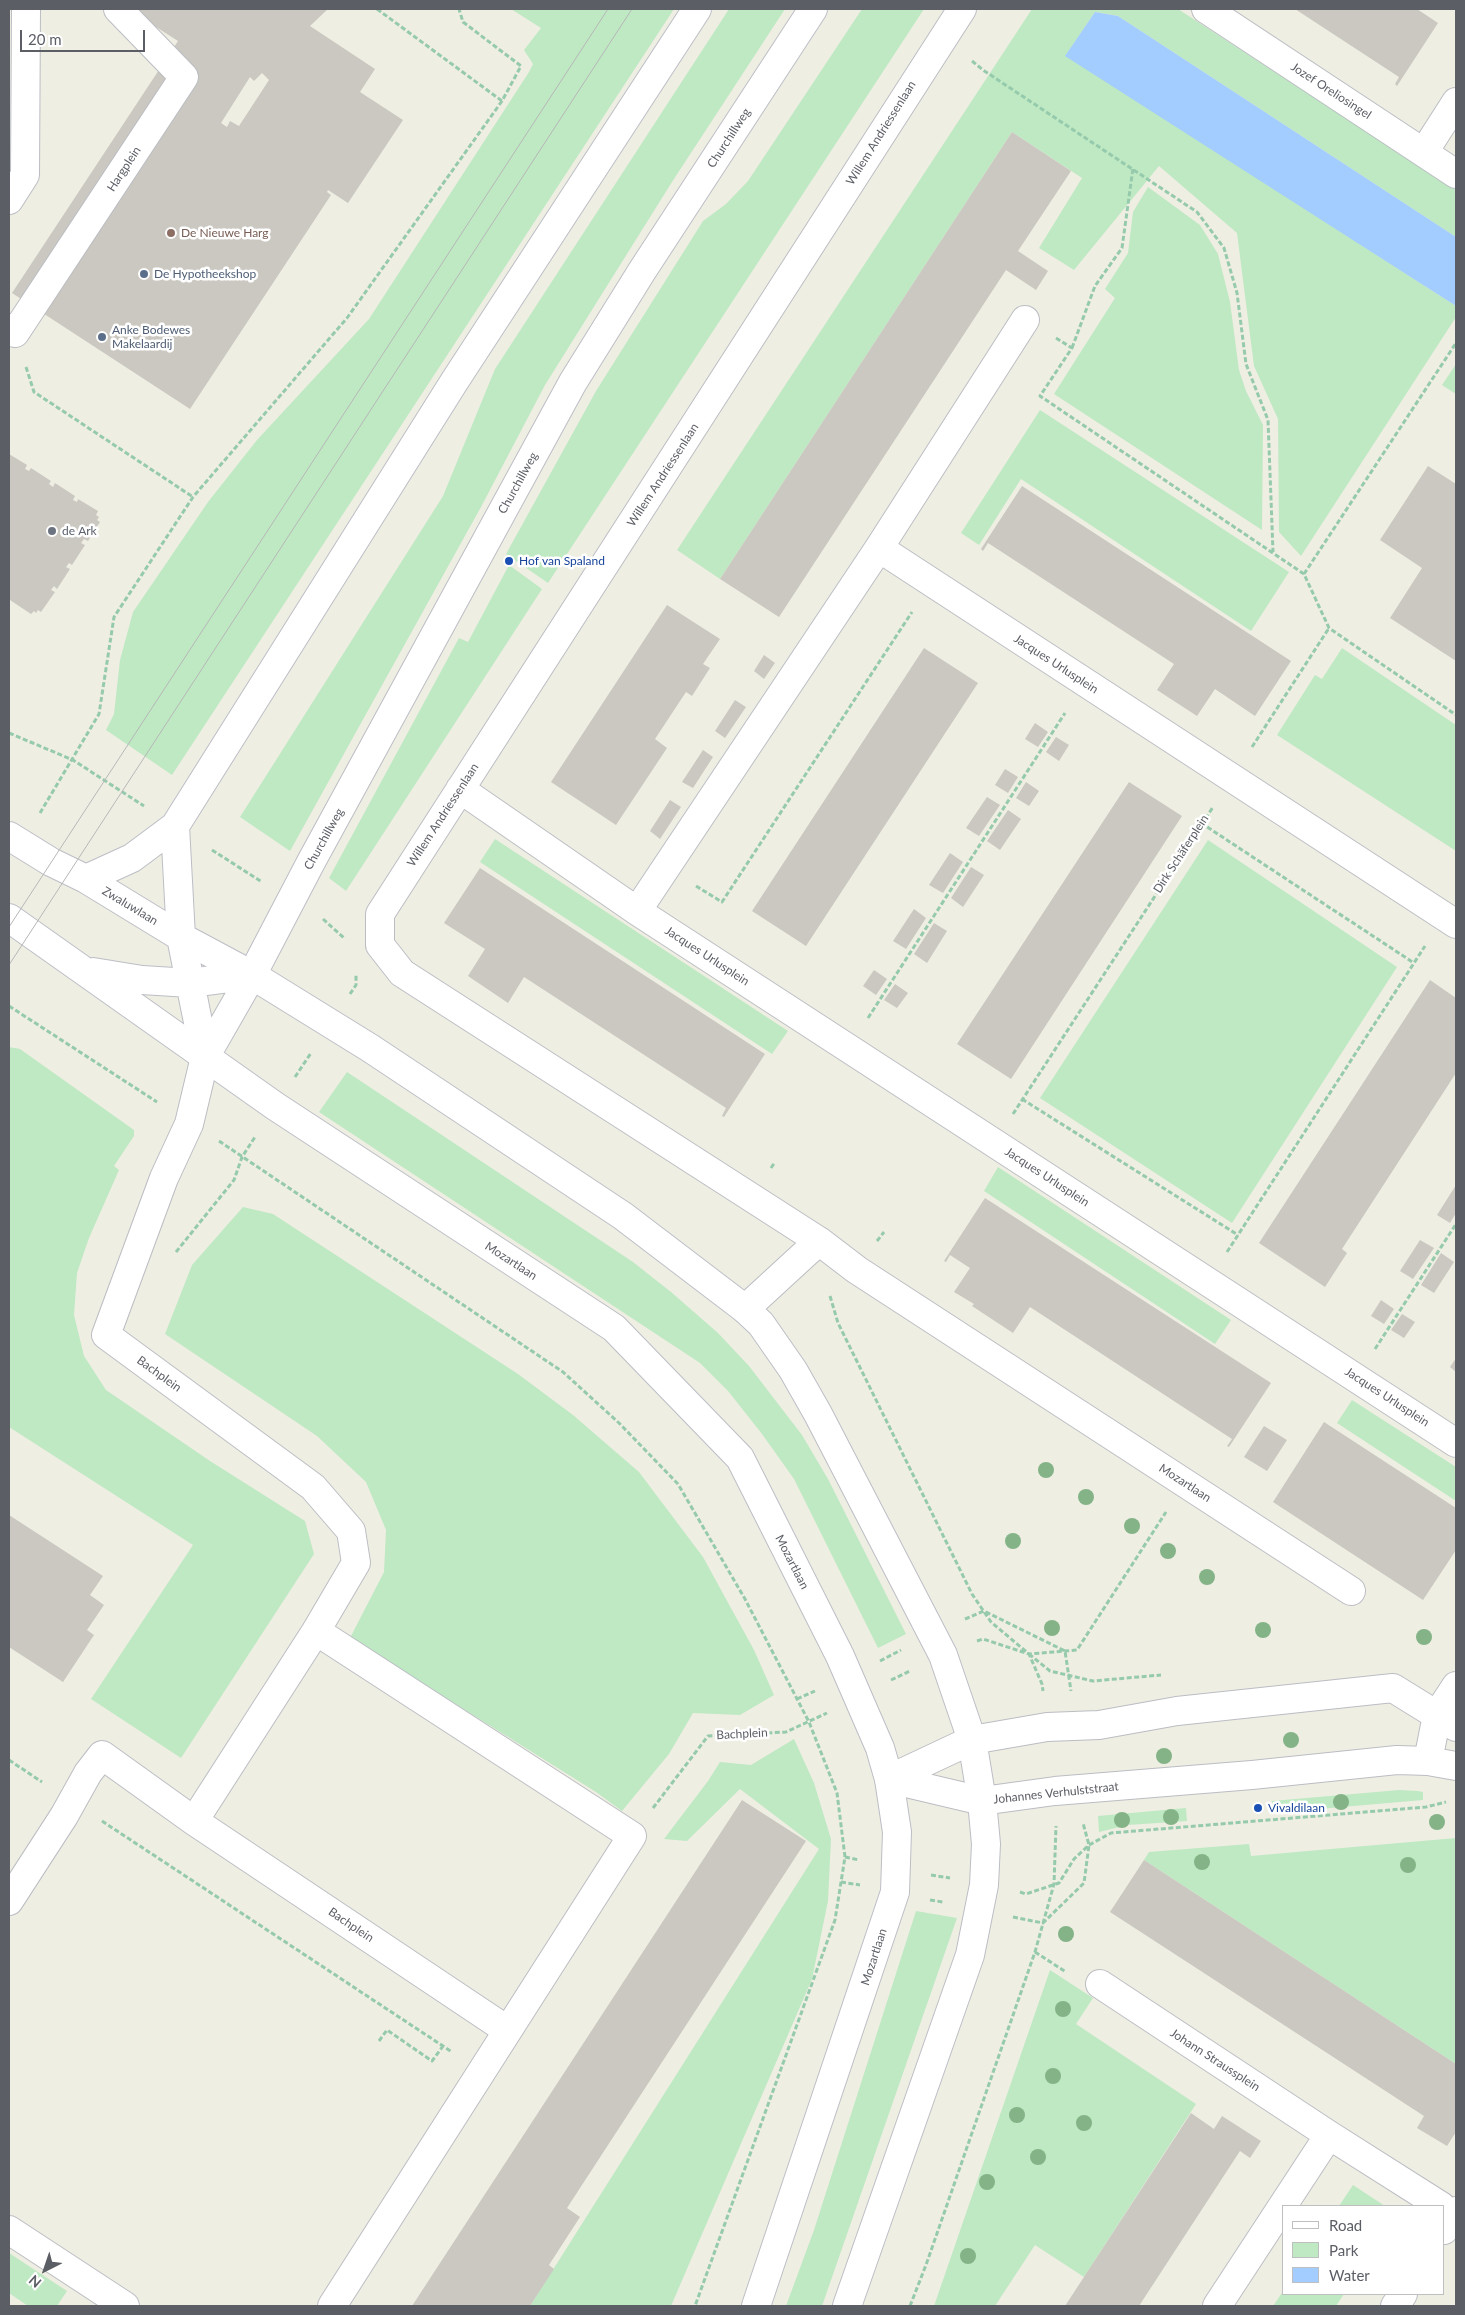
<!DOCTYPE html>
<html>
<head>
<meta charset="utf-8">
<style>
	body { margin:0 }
	#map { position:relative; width:1465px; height:2315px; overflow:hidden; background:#efeee3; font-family:Lato,sans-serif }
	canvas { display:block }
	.frame { position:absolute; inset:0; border:10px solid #5b5e65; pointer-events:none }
	.legend { position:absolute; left:1282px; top:2205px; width:162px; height:90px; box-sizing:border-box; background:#fff; border:1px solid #bdbfc1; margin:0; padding:6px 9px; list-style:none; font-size:15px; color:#5b5e65 }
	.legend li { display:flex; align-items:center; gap:10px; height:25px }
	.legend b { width:25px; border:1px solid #bdbfc1 }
	.north { position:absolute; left:20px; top:2245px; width:50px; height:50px; -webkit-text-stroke:4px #fff; paint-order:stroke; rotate:221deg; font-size:14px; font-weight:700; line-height:20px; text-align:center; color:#5b5e65 }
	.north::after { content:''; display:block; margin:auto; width:18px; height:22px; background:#5b5e65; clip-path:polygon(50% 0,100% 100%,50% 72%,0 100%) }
	.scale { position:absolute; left:20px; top:30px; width:125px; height:22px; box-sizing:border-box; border:2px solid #5b5e65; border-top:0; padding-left:6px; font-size:15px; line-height:18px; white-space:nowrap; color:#5b5e65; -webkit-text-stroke:4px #fff; paint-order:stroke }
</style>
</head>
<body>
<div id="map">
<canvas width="1465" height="2315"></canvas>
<div class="frame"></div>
<ul class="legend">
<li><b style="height:6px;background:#fff"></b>Road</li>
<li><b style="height:14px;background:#bee9c3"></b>Park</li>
<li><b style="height:14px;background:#a3ccff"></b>Water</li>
</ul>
<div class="north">N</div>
<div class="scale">20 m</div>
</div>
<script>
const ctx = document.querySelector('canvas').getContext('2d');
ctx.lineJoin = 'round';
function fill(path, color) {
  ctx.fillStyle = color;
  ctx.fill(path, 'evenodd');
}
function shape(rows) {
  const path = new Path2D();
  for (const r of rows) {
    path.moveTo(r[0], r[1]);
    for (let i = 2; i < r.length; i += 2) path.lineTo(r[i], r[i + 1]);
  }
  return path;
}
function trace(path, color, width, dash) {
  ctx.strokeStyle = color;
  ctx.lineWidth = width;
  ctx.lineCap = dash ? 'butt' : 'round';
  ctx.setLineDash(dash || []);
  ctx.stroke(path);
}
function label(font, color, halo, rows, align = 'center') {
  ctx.font = font + ' Lato,sans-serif';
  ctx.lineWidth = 5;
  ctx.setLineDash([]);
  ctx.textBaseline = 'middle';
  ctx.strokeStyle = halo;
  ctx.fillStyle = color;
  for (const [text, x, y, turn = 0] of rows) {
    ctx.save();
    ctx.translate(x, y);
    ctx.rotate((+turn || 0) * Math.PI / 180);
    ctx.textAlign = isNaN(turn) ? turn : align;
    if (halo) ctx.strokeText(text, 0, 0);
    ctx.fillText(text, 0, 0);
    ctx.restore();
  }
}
const green = shape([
	[511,9,674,9,172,775,106,730,114,714,120,660,133,612,208,502,257,440,369,319,529,72,533,64,524,50,541,28],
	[729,9,785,9,672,182,545,385,481,507,290,851,240,817,443,496,495,369],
	[862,9,924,9,548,583,506,554,596,391,703,221,726,204,748,181],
	[1032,9,1178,9,1456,190,1456,237,1118,16,1095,12,1066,55,1456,306,1456,317,1301,556,1279,532,1278,419,1254,366,1237,233,1159,166,1074,270,1039,248,1082,178,1012,132,720,579,677,550],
	[1148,187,1200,225,1218,254,1230,302,1239,370,1246,391,1263,425,1262,530,1054,394,1115,298,1105,289,1128,253,1133,212],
	[1456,364,1456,394,1442,385],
	[1040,410,1289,572,1251,631,1021,479,979,545,961,533],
	[509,565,542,589,346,891,329,878,459,638,468,642],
	[1342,648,1456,725,1456,851,1277,735,1315,675,1322,679],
	[495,839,788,1031,772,1054,480,862],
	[1208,840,1397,967,1232,1223,1040,1098],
	[9,1047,20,1049,134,1130,134,1136,114,1166,119,1170,89,1238,77,1273,74,1315,84,1356,106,1390,210,1461,305,1521,314,1554,181,1758,91,1699,193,1545,9,1427],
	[347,1072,633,1262,671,1292,718,1333,749,1366,802,1435,828,1479,906,1634,878,1648,794,1479,762,1434,728,1391,700,1363,319,1112],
	[998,1167,1231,1320,1215,1344,984,1191],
	[243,1207,273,1214,518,1374,573,1415,639,1472,703,1557,754,1650,774,1695,740,1715,693,1713,669,1754,622,1811,596,1792,350,1638,384,1572,386,1530,366,1482,317,1436,165,1334,192,1265],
	[1352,1400,1456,1467,1456,1501,1337,1423],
	[794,1739,814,1783,831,1839,828,1901,812,1979,671,2306,530,2306,819,1849,740,1789,687,1841,664,1839,708,1781,720,1762,751,1765],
	[1399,1790,1418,1791,1423,1792,1423,1800,1273,1813,1272,1801],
	[1186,1808,1187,1821,1128,1825,1099,1832,1098,1816],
	[1456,1838,1456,2064,1144,1860,1149,1852,1249,1844,1251,1856],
	[916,1911,957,1918,822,2306,786,2306,814,2230],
	[1050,1970,1093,1998,1076,2024,1196,2104,1084,2277,1035,2245,995,2306,934,2306],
	[1353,2185,1385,2206,1339,2206],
	[9,2253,67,2291,57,2306,28,2306,9,2293],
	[1284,2290,1284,2294,1344,2294,1336,2306,1273,2306]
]);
const water = shape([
	[1095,12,1118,16,1456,237,1456,306,1065,56]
]);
const building = shape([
	[128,9,328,9,310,26,375,69,360,92,403,120,348,203,328,190,327,192,331,195,190,409,12,293,178,41],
	[262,73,269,80,239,126,230,121,227,127,221,123,250,77,254,81],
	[1295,9,1417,9,1438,23,1397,86,1395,84,1399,77],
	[1012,132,1071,171,1018,251,1048,271,1036,290,1006,270,779,617,720,579],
	[9,454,27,465,25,469,29,471,31,468,51,481,49,484,53,487,55,483,75,496,73,500,77,502,78,499,98,511,96,515,99,517,97,520,100,522,88,541,84,539,81,543,85,545,72,565,69,563,66,567,70,569,57,589,54,586,51,590,55,592,41,612,38,610,36,613,34,611,31,614,10,600,9,602],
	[1428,466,1456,484,1456,661,1390,618,1422,568,1380,540],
	[1022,486,1291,661,1255,716,1215,689,1197,716,1157,690,1174,664,988,543,983,551,981,549],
	[667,605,720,639,703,664,710,668,692,696,686,692,655,739,667,748,616,825,551,782],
	[924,648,978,683,806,946,752,911],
	[764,655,775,663,764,679,754,671],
	[735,700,746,707,725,738,715,731],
	[1035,723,1048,732,1038,747,1025,739],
	[1056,737,1069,745,1059,761,1046,752],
	[703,750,713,757,693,788,682,782],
	[1005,769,1018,777,1008,793,995,785],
	[1026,782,1039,791,1029,806,1016,798],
	[1129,782,1182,816,1011,1079,957,1044],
	[987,797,1000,805,979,836,966,828],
	[670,800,681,807,660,839,650,831],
	[1008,810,1021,819,1000,850,987,841],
	[950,853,963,862,943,893,929,885],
	[971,867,984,875,963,907,951,898],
	[480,868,765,1054,724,1117,722,1116,726,1108,524,977,508,1003,468,976,485,949,444,923],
	[914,909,926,918,906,949,893,941],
	[934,923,947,931,927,963,914,954],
	[874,970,887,979,876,995,863,986],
	[1430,980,1456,998,1456,1073,1342,1249,1347,1253,1325,1287,1259,1243],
	[895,984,908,993,897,1008,884,1000],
	[1456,1185,1456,1213,1450,1223,1437,1215],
	[985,1198,1271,1383,1229,1447,1227,1446,1232,1439,1030,1307,1013,1333,972,1306,974,1304,954,1292,970,1268,950,1255,946,1262,944,1261],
	[1420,1240,1434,1248,1413,1279,1400,1271],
	[1441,1253,1454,1262,1434,1293,1421,1285],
	[1381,1300,1394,1309,1384,1324,1371,1316],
	[1402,1314,1415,1322,1404,1338,1391,1330],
	[1456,1358,1456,1372,1450,1367],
	[1324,1422,1456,1508,1456,1550,1423,1600,1273,1502],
	[1264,1426,1287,1440,1267,1471,1244,1457],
	[9,1515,103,1576,90,1595,104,1605,87,1630,94,1635,63,1682,9,1647],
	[742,1800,806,1841,567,2208,580,2217,549,2265,554,2269,530,2306,412,2306],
	[1144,1860,1456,2064,1456,2132,1447,2146,1417,2128,1424,2116,1110,1912],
	[1191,2113,1214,2129,1222,2116,1261,2141,1250,2158,1240,2151,1139,2306,1065,2306]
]);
const path = shape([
	[377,9,502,101],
	[972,61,983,70,1197,212,1224,248,1237,293,1246,364,1268,420,1273,552],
	[1056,338,1072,348,1040,396,1304,574,1329,628,1456,715],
	[1072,348,1095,286,1122,248,1133,168],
	[26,367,34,392,193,497],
	[1304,574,1456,343],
	[9,733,73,760,144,806],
	[1252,747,1329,628],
	[40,813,99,714,114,617,193,497,347,318,502,101,521,66,463,22,459,9],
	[1201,823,1414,963],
	[212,850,262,882],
	[696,886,722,902,912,612],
	[323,919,344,938],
	[350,994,356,985,356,975],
	[9,1006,157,1102],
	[868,1018,1065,713],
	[295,1077,311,1053],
	[1022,1099,1238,1235],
	[1013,1114,1213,807],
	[219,1141,563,1372,619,1423,678,1484,745,1599,809,1722,837,1793,845,1857,835,1920,695,2306],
	[771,1168,775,1162],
	[877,1241,884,1232],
	[176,1252,234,1180,242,1157,255,1137],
	[1227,1252,1425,946],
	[830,1296,838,1323,972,1594,991,1622,1029,1654,1042,1684,1043,1691],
	[1375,1349,1456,1224],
	[965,1619,984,1611,1065,1651,1071,1691],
	[977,1641,983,1639,1029,1654,1077,1650,1166,1512],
	[1029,1654,1050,1671,1093,1681,1161,1675],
	[880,1661,901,1650],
	[891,1680,910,1671],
	[797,1699,815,1691],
	[9,1760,42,1782],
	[653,1808,708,1736,786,1732,827,1713],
	[102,1821,452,2052],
	[845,1857,859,1860],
	[931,1875,950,1878],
	[841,1882,860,1885],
	[1020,1892,1026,1894,1059,1883,1074,1859,1089,1845,1111,1833,1426,1807,1446,1802],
	[930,1900,943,1902],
	[1013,1917,1043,1923,1084,1883,1089,1845,1083,1823],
	[1035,1952,1066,1972],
	[379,2041,387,2030,432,2061,443,2046],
	[910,2306,926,2265,1035,1952,1054,1884,1056,1826]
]);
const street = shape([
	[962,9,380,914,380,945,402,973,819,1241,857,1270,1351,1591],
	[1206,9,1456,174],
	[1424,152,1456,102],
	[9,200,25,175,26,9],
	[9,328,15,333,184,77,118,9],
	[879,548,1456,924],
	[460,789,637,911,879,548,1025,320],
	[637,911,1456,1443],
	[745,1309,819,1241],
	[316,1631,632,1836,332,2306],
	[1428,1761,1437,1715,1456,1686],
	[889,1779,972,1740,1047,1727,1099,1725,1177,1711,1393,1688,1456,1727],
	[889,1779,982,1801,1055,1791,1252,1775,1397,1760,1428,1761,1456,1766],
	[194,1821,316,1631,356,1563,351,1531,313,1487,106,1335,164,1178,189,1124,205,1057],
	[9,1901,64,1816,88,1773,102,1755,194,1821,507,2030],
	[1100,1984,1329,2135,1441,2206],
	[9,2230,125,2306],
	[1444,2230,1456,2211],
	[1217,2306,1329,2135],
	[1395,2306,1403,2294]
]);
const secondary = shape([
	[175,826,181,937,205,1057],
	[9,836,51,862,86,879,181,937,252,975,370,1048,623,1216,745,1309,761,1324,793,1370,818,1414,943,1655,972,1740,982,1801,986,1844,984,1885,970,1955,847,2306],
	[86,879,132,858,175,826,454,382,697,9],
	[9,918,275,1106,614,1328,740,1458,840,1656,880,1748,889,1779,897,1832,895,1892,756,2306],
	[93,972,142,980,190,983,252,975],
	[205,1057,252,975,311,862,573,382,642,271,813,9]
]);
const tram = shape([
	[9,927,608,9],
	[9,965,632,9]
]);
const trees = [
	[1046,1470],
	[1086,1497],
	[1132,1526],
	[1013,1541],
	[1168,1551],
	[1207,1577],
	[1052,1628],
	[1263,1630],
	[1424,1637],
	[1291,1740],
	[1164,1756],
	[1341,1802],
	[1171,1817],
	[1122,1820],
	[1437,1822],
	[1202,1862],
	[1408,1865],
	[1066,1934],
	[1063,2009],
	[1053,2076],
	[1017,2115],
	[1084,2123],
	[1038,2157],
	[987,2182],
	[968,2256]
];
const markers = [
	[171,233,5,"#8d6e63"],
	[144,274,5,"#5c6f8a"],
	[102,337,5,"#5c6f8a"],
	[52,531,5,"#6b7280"],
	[509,561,5,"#1a4fb4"],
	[1258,1808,5,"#1a4fb4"]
];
const streetNames = [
	["Jozef Oreliosingel",1331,91,33],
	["Willem Andriessenlaan",881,133,-58],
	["Churchillweg",729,138,-57],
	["Hargplein",124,169,-57],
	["Willem Andriessenlaan",663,475,-57],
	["Churchillweg",518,483,-61],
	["Jacques Urlusplein",1056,664,33],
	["Willem Andriessenlaan",443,815,-57],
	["Churchillweg",324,839,-61],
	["Dirk Schäferplein",1181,854,-57],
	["Zwaluwlaan",130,906,31],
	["Jacques Urlusplein",707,956,33],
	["Jacques Urlusplein",1047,1177,33],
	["Mozartlaan",511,1261,33],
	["Bachplein",159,1374,36],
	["Jacques Urlusplein",1387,1397,33],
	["Mozartlaan",1185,1483,33],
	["Mozartlaan",792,1562,63],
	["Bachplein",742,1734,-3],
	["Johannes Verhulststraat",1056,1793,-6],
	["Bachplein",351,1925,34],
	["Mozartlaan",874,1957,-72],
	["Johann Straussplein",1215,2060,33]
];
const educationNames = [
	["De Nieuwe Harg",181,233]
];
const serviceNames = [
	["De Hypotheekshop",154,274],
	["Anke Bodewes",112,330],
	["Makelaardij",112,344]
];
const worshipNames = [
	["de Ark",62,531]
];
const transitNames = [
	["Hof van Spaland",519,561],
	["Vivaldilaan",1268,1808]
];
fill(green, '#bee9c3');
fill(water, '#a3ccff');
fill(building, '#cac8c0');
trace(street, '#bbbdc3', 30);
trace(secondary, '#bcbec6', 30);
trace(path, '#96caac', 3, [5, 2.5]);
trace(street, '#fff', 28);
trace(secondary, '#fff', 28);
trace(tram, '#b7b7b8', 1);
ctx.fillStyle = '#84b387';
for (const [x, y] of trees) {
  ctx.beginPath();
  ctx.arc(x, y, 8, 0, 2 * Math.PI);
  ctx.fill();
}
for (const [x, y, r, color] of markers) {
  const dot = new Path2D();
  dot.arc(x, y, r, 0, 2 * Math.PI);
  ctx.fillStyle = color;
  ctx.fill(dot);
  trace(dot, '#fff', 2);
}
label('12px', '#5b5e65', '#fff', streetNames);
label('12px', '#785e54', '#fff', educationNames, 'left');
label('12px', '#4e5e75', '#fff', serviceNames, 'left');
label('12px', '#5b616d', '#fff', worshipNames, 'left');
label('12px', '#164399', '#fff', transitNames, 'left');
</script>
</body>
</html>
